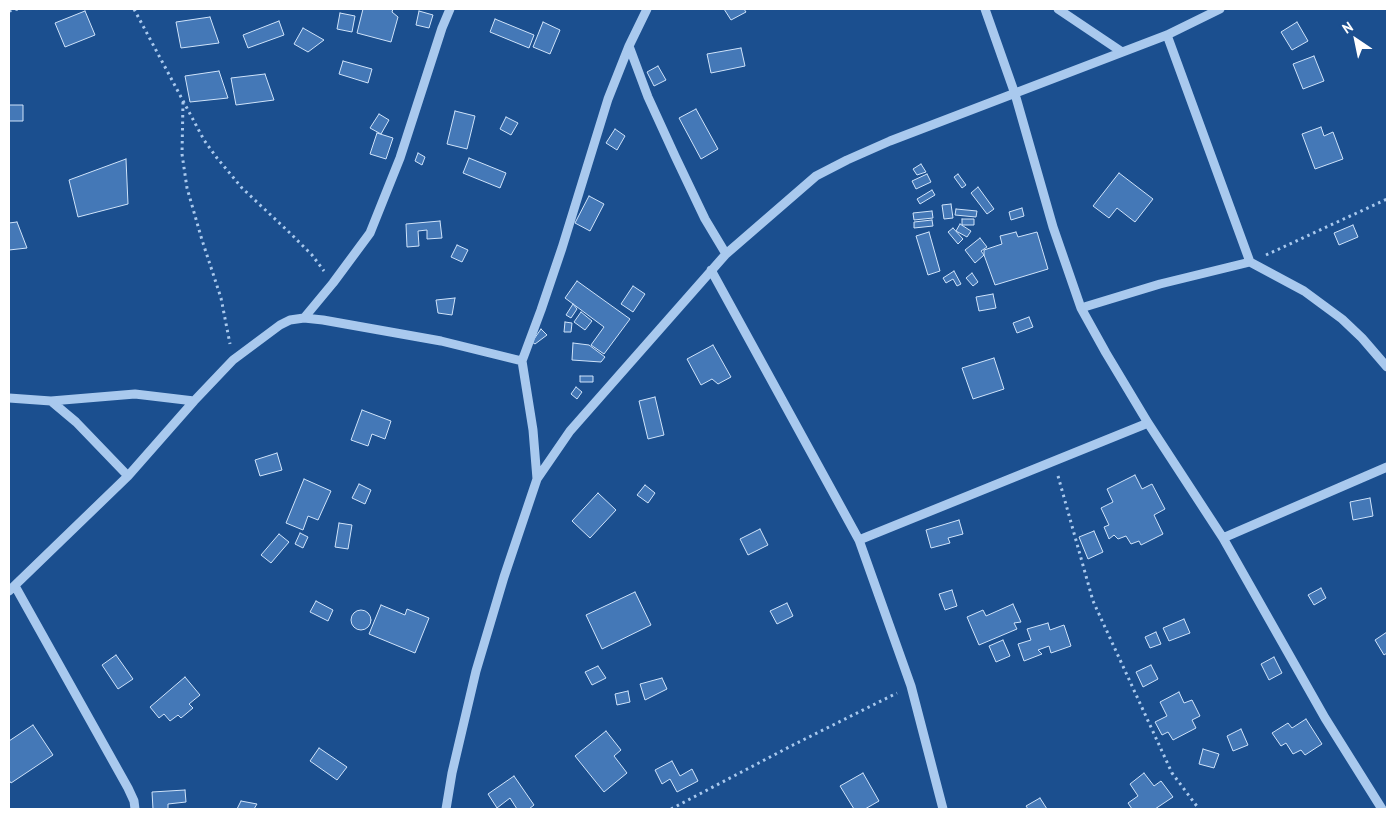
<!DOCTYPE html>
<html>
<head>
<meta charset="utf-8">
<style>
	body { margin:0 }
	#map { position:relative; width:1396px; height:818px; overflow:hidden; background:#1b4f8f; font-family:"PT Sans",sans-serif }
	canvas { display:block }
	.frame { position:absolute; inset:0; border:10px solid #fff; pointer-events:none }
	.north { position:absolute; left:1331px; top:15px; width:50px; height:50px; -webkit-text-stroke:4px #1b4f8f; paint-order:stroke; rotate:326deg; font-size:14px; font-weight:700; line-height:20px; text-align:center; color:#fff }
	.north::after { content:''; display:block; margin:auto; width:18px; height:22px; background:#fff; clip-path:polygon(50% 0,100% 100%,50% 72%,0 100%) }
</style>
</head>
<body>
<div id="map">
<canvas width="1396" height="818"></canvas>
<div class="frame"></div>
<div class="north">N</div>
</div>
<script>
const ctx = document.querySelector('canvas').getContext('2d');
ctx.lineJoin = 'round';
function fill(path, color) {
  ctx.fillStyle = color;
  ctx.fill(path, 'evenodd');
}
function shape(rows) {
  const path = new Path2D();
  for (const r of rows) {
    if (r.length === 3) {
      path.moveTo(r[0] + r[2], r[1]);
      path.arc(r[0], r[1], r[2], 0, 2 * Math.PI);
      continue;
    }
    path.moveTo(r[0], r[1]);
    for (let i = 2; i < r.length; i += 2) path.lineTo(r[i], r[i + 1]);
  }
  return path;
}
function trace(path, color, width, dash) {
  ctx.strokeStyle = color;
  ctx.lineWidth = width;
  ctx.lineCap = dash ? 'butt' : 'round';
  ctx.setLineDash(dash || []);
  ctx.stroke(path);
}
const building = shape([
	[363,9,393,9,392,12,398,17,391,42,357,33,363,9],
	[724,9,744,9,746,12,731,20,724,9],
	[85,11,95,35,65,47,55,23,85,11],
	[419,11,433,15,429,28,416,25,419,11],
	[340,13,355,16,352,32,337,29,340,13],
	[210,17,219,43,181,48,176,22,210,17],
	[495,19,534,35,529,48,490,32,495,19],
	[279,21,284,35,248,48,243,35,279,21],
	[543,22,560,30,550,54,533,47,543,22],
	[1297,22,1308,41,1292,50,1281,32,1297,22],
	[303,28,324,40,308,52,294,44,303,28],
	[741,48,745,66,711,73,707,54,741,48],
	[1314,56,1324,81,1303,89,1293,64,1314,56],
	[343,61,372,69,368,83,339,74,343,61],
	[658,66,666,80,654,86,647,72,658,66],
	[219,71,228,98,190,102,185,76,219,71],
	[265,74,274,100,236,105,231,78,265,74],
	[9,105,23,105,23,121,9,121,9,105],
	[696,109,718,149,701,159,679,118,696,109],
	[455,111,475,116,467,149,447,144,455,111],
	[379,114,389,120,381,134,370,128,379,114],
	[506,117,518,123,511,135,500,129,506,117],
	[1321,127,1324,136,1333,132,1343,159,1315,169,1302,134,1321,127],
	[615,129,625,136,617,150,606,143,615,129],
	[377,133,393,138,386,159,370,154,377,133],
	[418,153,425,157,422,165,415,161,418,153],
	[469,158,506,173,500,188,463,173,469,158],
	[126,159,128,204,78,217,69,180,126,159],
	[921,164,926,172,917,175,913,169,921,164],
	[1119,173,1153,199,1135,222,1117,208,1109,218,1093,206,1119,173],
	[927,174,931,182,916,189,912,181,927,174],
	[958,174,966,185,962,188,954,177,958,174],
	[978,187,994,209,987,214,971,193,978,187],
	[932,190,935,195,920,204,917,199,932,190],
	[589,196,604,204,590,231,575,223,589,196],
	[951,204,953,218,944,219,942,205,951,204],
	[1022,208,1024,216,1011,220,1009,212,1022,208],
	[956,209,977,211,976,217,955,215,956,209],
	[932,211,933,218,914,220,913,213,932,211],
	[962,219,974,219,974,225,962,225,962,219],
	[932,220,933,226,914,228,914,222,932,220],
	[440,221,442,238,427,239,427,230,418,231,419,246,407,247,406,224,440,221],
	[17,222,27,248,9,250,9,223,17,222],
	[960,224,971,231,967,237,956,231,960,224],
	[1353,225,1358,237,1339,245,1334,233,1353,225],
	[953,228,963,239,958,244,948,232,953,228],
	[929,232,940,271,928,275,916,236,929,232],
	[1016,232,1018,237,1037,232,1048,269,995,285,984,255,984,250,1002,244,1000,236,1016,232],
	[980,238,987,247,981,251,984,255,975,263,965,250,980,238],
	[457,245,468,250,462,262,451,257,457,245],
	[954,271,961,284,957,286,953,279,946,283,943,278,954,271],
	[972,273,978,282,973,286,966,278,972,273],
	[577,281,630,319,604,354,591,345,604,327,565,298,577,281],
	[633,286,645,294,633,312,621,304,633,286],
	[993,294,996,308,979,311,976,297,993,294],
	[455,298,452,315,438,313,436,300,455,298],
	[573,304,577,309,571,318,566,315,573,304],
	[581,312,592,321,585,330,574,322,581,312],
	[1029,317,1033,327,1017,333,1013,323,1029,317],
	[565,322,572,323,571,332,564,332,565,322],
	[541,329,547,335,535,344,532,342,541,329],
	[573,343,589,345,605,357,601,362,572,360,573,343],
	[713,345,731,377,718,384,712,379,701,385,687,359,713,345],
	[994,358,1004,389,973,399,962,368,994,358],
	[580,376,593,376,593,382,580,382,580,376],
	[576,387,582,392,577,399,571,394,576,387],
	[655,397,664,435,648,439,639,401,655,397],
	[362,410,391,421,385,439,372,434,368,446,351,440,362,410],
	[277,453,282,470,260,476,255,460,277,453],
	[1135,475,1142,489,1152,484,1165,509,1154,515,1163,534,1141,545,1139,541,1131,544,1126,536,1118,539,1114,535,1109,539,1104,527,1109,525,1101,508,1113,502,1107,489,1135,475],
	[304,479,331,491,318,520,308,516,303,530,286,523,304,479],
	[359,484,371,490,365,504,352,498,359,484],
	[645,485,655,493,648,503,637,495,645,485],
	[598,493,616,510,590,538,572,521,598,493],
	[1370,498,1373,516,1353,520,1350,502,1370,498],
	[959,520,963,534,948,538,950,543,931,548,926,530,959,520],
	[339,523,352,525,348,549,335,547,339,523],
	[760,529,768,545,748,555,740,539,760,529],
	[1094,531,1103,552,1088,559,1079,537,1094,531],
	[300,533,308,537,303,548,295,544,300,533],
	[279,534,289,542,271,563,261,555,279,534],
	[1321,588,1326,598,1314,605,1308,595,1321,588],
	[952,590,957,606,945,610,939,594,952,590],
	[635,592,651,625,602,649,586,615,635,592],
	[316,601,333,610,328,621,310,612,316,601],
	[787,603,793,616,777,624,770,611,787,603],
	[1013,604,1021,622,1014,623,1017,629,979,645,967,617,983,610,986,616,1013,604],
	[381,605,405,615,407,609,429,618,415,653,369,634,381,605],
	[361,620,10],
	[1184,619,1190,633,1169,641,1163,628,1184,619],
	[1048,623,1050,630,1064,625,1071,646,1051,653,1049,646,1038,650,1042,654,1024,661,1018,644,1031,640,1027,629,1048,623],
	[1156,632,1161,644,1150,648,1145,637,1156,632],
	[1387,632,1387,653,1384,655,1375,640,1387,632],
	[1003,640,1010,656,996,662,989,646,1003,640],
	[116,655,133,679,118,689,102,665,116,655],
	[1274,657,1282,673,1269,680,1261,664,1274,657],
	[1151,665,1158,679,1143,687,1136,672,1151,665],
	[598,666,606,678,592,685,585,672,598,666],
	[185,677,200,695,189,704,193,708,181,718,178,715,170,721,164,714,159,718,150,707,185,677],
	[662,678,667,689,645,700,640,684,662,678],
	[628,691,630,702,617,705,615,694,628,691],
	[1179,692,1184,703,1192,700,1200,716,1192,720,1196,728,1173,740,1168,732,1162,735,1155,722,1167,716,1160,702,1179,692],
	[1306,719,1322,744,1305,755,1301,750,1293,754,1286,743,1281,746,1272,733,1288,723,1292,728,1306,719],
	[33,725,53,755,11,783,9,780,9,741,33,725],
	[1241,729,1248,745,1233,751,1227,736,1241,729],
	[606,731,621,750,614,756,627,773,604,792,575,756,606,731],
	[319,748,347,767,337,780,310,761,319,748],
	[1203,749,1219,754,1214,768,1199,764,1203,749],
	[672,761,680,776,692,769,698,781,677,792,670,779,662,784,655,770,672,761],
	[863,773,879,801,865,809,854,809,840,786,863,773],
	[1144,773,1154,786,1161,781,1173,797,1155,809,1132,809,1128,803,1138,796,1130,784,1144,773],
	[514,776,534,805,529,809,517,809,510,798,497,808,488,794,514,776],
	[185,790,186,802,168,804,168,809,153,809,152,792,185,790],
	[1040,798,1047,809,1028,809,1026,806,1040,798],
	[241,801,257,804,254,809,237,809,241,801]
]);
const path = shape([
	[134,9,204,140,217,158,242,188,291,234,312,255,324,271],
	[9,11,18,9],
	[183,102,182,154,187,188,202,240,221,298,230,344],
	[1266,255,1387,199],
	[1058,476,1093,601,1172,773,1199,809],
	[671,809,793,745,897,693]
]);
const minor = shape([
	[985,9,1015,94,1053,227,1081,308,1106,353,1148,423,1223,538,1325,718,1382,809],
	[1058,9,1122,52],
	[1167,35,1250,262],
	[629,46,648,97,675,156,705,219,726,254],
	[711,270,859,540,911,686,943,809],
	[1081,308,1160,284,1250,262,1304,291,1342,319,1362,338,1387,367],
	[304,318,333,283,370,233,400,158,442,28,450,9],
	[9,398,51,401,135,394,194,401],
	[51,401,76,422,128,476],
	[537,479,533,430,522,361,541,310,562,248,608,99,629,46,647,9],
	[1223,538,1387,467],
	[859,540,1148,423],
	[15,586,128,788,134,801,135,809],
	[9,591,128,476,194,401,233,360,280,325,290,320,304,318,323,320,441,341,522,361],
	[446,809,452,773,476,671,504,577,537,479,570,431,726,254,816,176,847,160,890,141,1167,35,1220,9]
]);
fill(building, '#4478b7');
trace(building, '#cfe3fa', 1);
trace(path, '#a9c9ee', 3, [2.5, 4]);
trace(minor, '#a9c9ee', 9);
</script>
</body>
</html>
